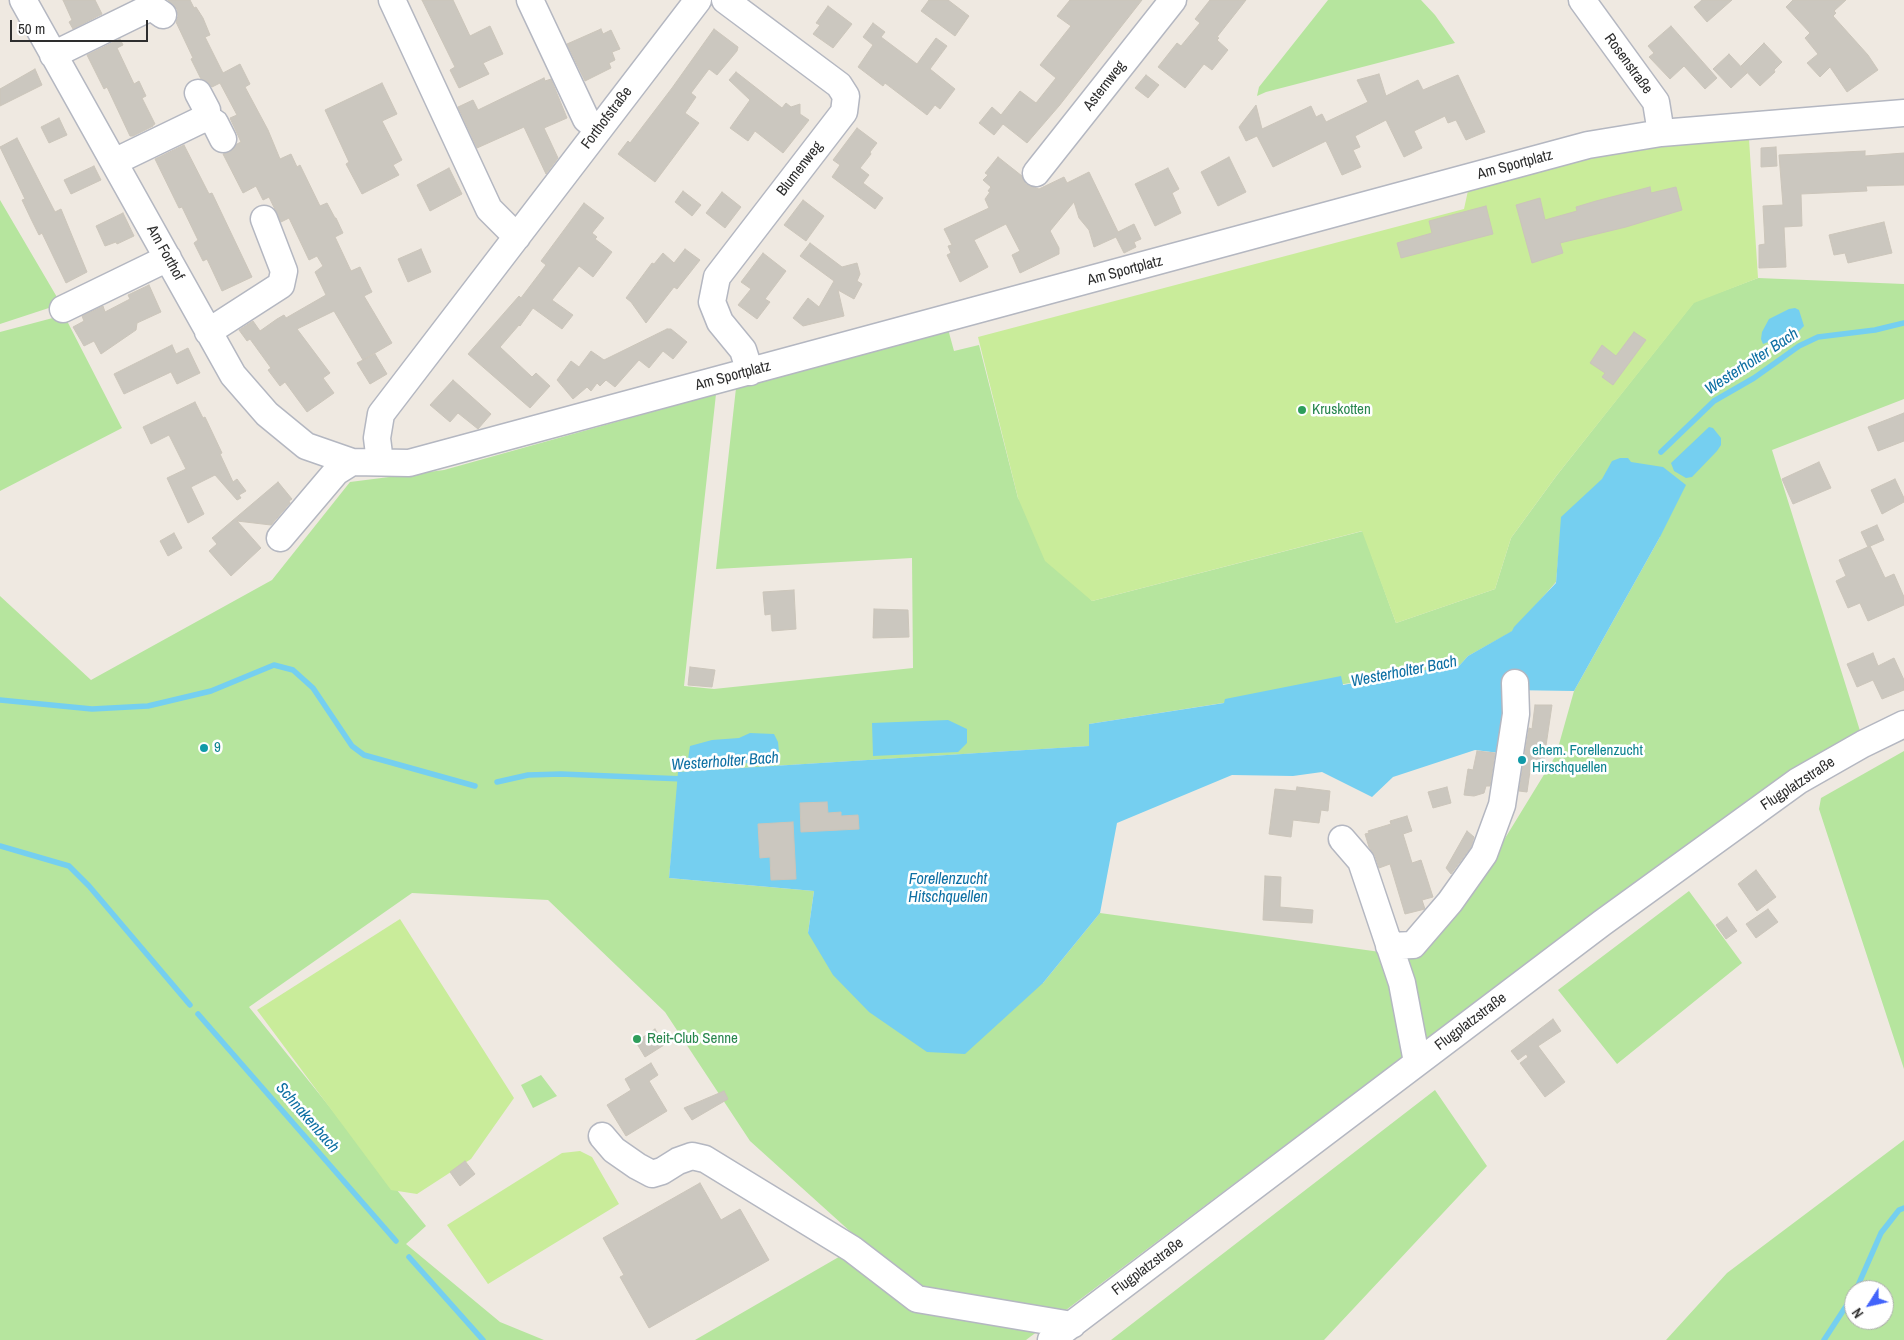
<!DOCTYPE html>
<html>
<head>
<meta charset="utf-8">
<style>
	body { margin:0 }
	#map { position:relative; width:1904px; height:1340px; overflow:hidden; background:#efe9e1; font-family:"Archivo Narrow",sans-serif }
	canvas { display:block }
	.north { position:absolute; left:1844px; top:1280px; width:50px; height:50px; box-sizing:border-box; background:#fff; border:1px solid #ababab; border-radius:50%; rotate:235deg; font-size:14px; font-weight:700; line-height:20px; text-align:center; color:#2e2e2e }
	.north::after { content:''; display:block; margin:auto; width:18px; height:22px; background:#4264fb; clip-path:polygon(50% 0,100% 100%,50% 72%,0 100%) }
	.scale { position:absolute; left:10px; top:20px; width:138px; height:22px; box-sizing:border-box; border:2px solid #2e2e2e; border-top:0; padding-left:6px; font-size:15px; line-height:18px; white-space:nowrap; color:#2e2e2e; -webkit-text-stroke:4px #fff; paint-order:stroke }
</style>
</head>
<body>
<div id="map">
<canvas width="1904" height="1340"></canvas>
<div class="north">N</div>
<div class="scale">50 m</div>
</div>
<script>
const ctx = document.querySelector('canvas').getContext('2d');
ctx.lineJoin = 'round';
function fill(path, color) {
  ctx.fillStyle = color;
  ctx.fill(path, 'evenodd');
}
function shape(rows) {
  const path = new Path2D();
  for (const r of rows) {
    path.moveTo(r[0], r[1]);
    for (let i = 2; i < r.length; i += 2) path.lineTo(r[i], r[i + 1]);
  }
  return path;
}
function trace(path, color, width, dash) {
  ctx.strokeStyle = color;
  ctx.lineWidth = width;
  ctx.lineCap = dash ? 'butt' : 'round';
  ctx.setLineDash(dash || []);
  ctx.stroke(path);
}
function label(font, color, halo, rows, align = 'center') {
  ctx.font = font + ' "Archivo Narrow",sans-serif';
  ctx.lineWidth = 5;
  ctx.setLineDash([]);
  ctx.textBaseline = 'middle';
  ctx.strokeStyle = halo;
  ctx.fillStyle = color;
  for (const [text, x, y, turn = 0] of rows) {
    ctx.save();
    ctx.translate(x, y);
    ctx.rotate((+turn || 0) * Math.PI / 180);
    ctx.textAlign = isNaN(turn) ? turn : align;
    if (halo) ctx.strokeText(text, 0, 0);
    ctx.fillText(text, 0, 0);
    ctx.restore();
  }
}
const green = shape([
	[1328,0,1421,0,1435,15,1455,43,1266,92,1257,96,1259,87],
	[0,200,61,304,0,324],
	[1758,278,1904,284,1904,399,1772,450,1861,734,1589,917,1026,1340,695,1340,863,1243,750,1141,665,1012,548,900,412,893,249,1007,426,1226,406,1244,500,1322,544,1340,0,1340,0,596,91,680,272,580,350,482,444,470,716,394,684,686,714,689,913,668,912,558,716,569,736,388,948,329,954,351,979,345,1018,498,1092,601,1363,531,1396,623,1495,589,1511,538,1557,475,1694,302],
	[1562,517,1660,537,1574,691,1556,755,1485,871,1409,956,1100,913,1043,983,808,933,814,891,669,878,679,772,1090,746,1089,724,1459,666,1468,656,1513,631,1556,582],
	[64,315,122,428,0,491,0,332],
	[1904,751,1904,1069,1819,809,1821,798],
	[1689,891,1742,963,1617,1064,1558,990],
	[541,1075,557,1096,533,1108,521,1085],
	[1435,1090,1487,1166,1324,1340,1111,1340],
	[1904,1140,1904,1340,1666,1340,1727,1273],
	[1854,1290,1884,1290,1884,1320,1854,1320]
]);
const pitch = shape([
	[1749,139,1758,278,1694,303,1557,475,1511,538,1495,589,1396,623,1362,531,1092,601,1045,561,1018,498,978,337,1464,209,1469,186,1591,157,1658,146],
	[400,919,514,1098,471,1159,417,1194,391,1190,257,1010],
	[580,1151,592,1157,619,1204,488,1284,447,1225,562,1153]
]);
const water = shape([
	[1795,308,1799,310,1804,326,1796,334,1787,339,1779,338,1763,344,1761,339,1762,332,1769,319,1789,309],
	[1709,427,1713,428,1721,438,1721,445,1717,451,1692,477,1686,478,1674,471,1671,463],
	[1620,458,1628,458,1631,462,1663,467,1686,485,1660,537,1574,691,1509,690,1500,753,1475,750,1393,777,1372,797,1322,772,1293,776,1232,775,1117,823,1100,913,1043,983,965,1054,927,1052,869,1012,833,975,808,933,814,891,669,878,678,772,1089,746,1089,724,1224,703,1225,699,1341,676,1343,685,1354,683,1353,675,1401,673,1459,666,1468,656,1512,631,1514,627,1556,583,1561,517,1602,479,1612,461],
	[948,720,967,729,967,743,958,752,873,756,872,723],
	[750,733,774,734,778,742,779,752,775,759,765,762,691,767,688,759,690,746,712,740,739,738]
]);
const stream = shape([
	[1661,452,1714,401,1754,378,1799,346,1818,337,1875,330,1904,323],
	[0,700,92,709,148,706,211,691,274,665,293,670,313,688,352,746,364,755,475,786],
	[497,782,528,775,561,774,684,779],
	[0,846,69,866,89,886,190,1005],
	[198,1014,396,1241],
	[409,1257,483,1340],
	[1856,1290,1881,1233,1899,1210,1904,1208],
	[1824,1340,1854,1294]
]);
const building = shape([
	[63,0,95,0,102,14,73,29,69,22,72,20,63,0],
	[168,0,190,0,194,8,196,7,203,18,210,35,205,37,223,73,240,64,250,84,245,87,268,130,280,159,291,154,297,167,300,165,320,206,327,203,335,218,336,218,343,233,335,237,351,271,360,267,372,292,364,296,392,343,363,360,334,311,297,329,330,373,323,378,334,393,307,412,285,382,280,386,268,370,271,368,250,339,247,341,239,330,253,321,260,331,277,319,284,315,286,318,326,295,315,272,323,266,317,256,309,260,289,218,281,222,269,197,263,200,256,186,243,193,223,154,230,152,237,144,241,142,230,118,237,115,220,83,212,87,206,81,201,79,191,59,193,58,176,22,178,16,177,9,168,0],
	[422,0,453,0,470,36,490,26,503,54,483,63,489,74,459,88,450,70,455,67,422,0],
	[929,0,948,0,969,16,955,36,921,11,929,0],
	[1070,0,1142,0,1059,106,1027,143,1003,124,994,135,979,123,992,107,1001,115,1020,91,1036,103,1056,78,1040,65,1071,26,1057,16,1070,0],
	[1210,0,1246,0,1217,37,1219,38,1217,40,1228,50,1212,70,1204,64,1185,88,1158,67,1177,43,1181,46,1200,23,1195,19,1210,0],
	[1702,0,1732,0,1707,22,1694,7,1702,0],
	[1793,0,1846,0,1834,11,1836,13,1833,16,1868,55,1878,70,1847,92,1830,67,1820,77,1807,63,1818,54,1805,38,1810,33,1786,7,1793,0],
	[828,6,852,24,833,48,813,34,820,25,816,23,828,6],
	[873,23,885,32,881,37,917,64,936,38,947,46,930,69,955,89,940,109,935,105,927,115,885,83,883,86,858,67,873,45,863,37,873,23],
	[1671,26,1717,78,1705,89,1684,66,1670,79,1649,57,1654,53,1648,46,1671,26],
	[601,29,603,34,611,30,620,49,612,52,615,60,609,63,611,68,585,81,567,44,601,29],
	[714,29,738,47,737,51,717,75,709,69,691,93,696,97,685,113,699,123,655,182,618,154,628,141,630,143,672,88,714,29],
	[120,39,123,45,117,48,134,84,139,81,146,96,142,98,155,124,153,125,153,126,133,136,130,136,107,87,104,89,87,55,120,39],
	[1764,43,1782,62,1774,70,1775,72,1760,86,1741,66,1764,43],
	[1729,54,1747,73,1731,88,1713,69,1729,54],
	[35,69,42,85,0,106,0,89,35,69],
	[736,72,782,108,786,103,791,107,800,104,800,114,809,120,783,153,755,131,748,141,730,128,750,100,729,80,736,72],
	[1379,74,1386,96,1418,80,1423,90,1458,75,1485,132,1466,140,1456,120,1448,123,1445,116,1414,131,1422,148,1404,157,1386,120,1355,136,1360,147,1353,150,1361,167,1342,175,1326,141,1273,167,1257,136,1246,141,1239,127,1256,105,1262,129,1311,106,1316,117,1322,114,1326,122,1368,102,1357,80,1379,74],
	[1146,75,1159,85,1148,98,1135,88,1146,75],
	[544,78,545,81,551,79,567,118,544,128,558,158,546,174,524,127,477,148,458,107,473,100,478,110,544,78],
	[382,83,397,114,382,121,402,160,393,165,399,175,362,194,346,164,349,162,325,110,382,83],
	[59,118,67,135,49,143,41,127,59,118],
	[857,128,877,143,870,152,871,154,860,168,869,175,863,183,883,198,875,209,832,177,840,165,833,160,857,128],
	[17,138,55,212,61,209,87,272,66,283,42,233,39,235,32,221,22,200,25,199,0,147,17,138],
	[184,145,209,194,212,193,252,277,222,291,207,259,203,261,194,243,198,240,182,207,179,208,155,159,184,145],
	[1776,147,1777,166,1761,167,1761,148,1776,147],
	[1865,151,1865,156,1904,153,1904,185,1866,186,1867,191,1801,194,1802,226,1784,227,1786,267,1759,268,1759,245,1765,244,1763,206,1783,205,1779,155,1865,151],
	[998,157,1022,176,1026,184,1039,189,1064,177,1067,183,1089,172,1118,232,1134,224,1141,239,1134,242,1136,247,1124,253,1116,237,1094,247,1089,230,1079,218,1074,202,1050,231,1059,248,1059,254,1020,273,1012,255,1020,251,1006,224,974,240,988,267,960,282,947,255,951,253,948,246,952,245,944,229,989,208,985,199,990,192,988,191,991,187,983,180,988,175,985,173,998,157],
	[1229,157,1246,192,1218,206,1201,172,1229,157],
	[94,166,101,180,71,194,64,180,94,166],
	[449,168,462,194,430,211,417,185,449,168],
	[1168,168,1179,189,1172,193,1181,213,1155,226,1135,184,1168,168],
	[1650,187,1651,193,1676,187,1682,210,1626,227,1560,243,1563,253,1532,263,1516,205,1540,198,1545,220,1577,211,1576,207,1596,201,1650,187],
	[683,191,701,205,692,216,675,202,683,191],
	[722,192,741,207,725,228,706,213,722,192],
	[803,200,824,216,806,241,784,225,803,200],
	[584,203,604,218,592,233,597,237,595,239,612,252,593,277,579,266,552,300,573,315,562,329,533,308,520,326,519,325,500,347,532,377,536,373,550,386,530,408,468,354,519,296,521,298,546,265,541,261,584,203],
	[1486,206,1493,234,1401,258,1397,243,1432,233,1429,221,1486,206],
	[123,213,134,236,117,244,116,242,105,246,96,226,123,213],
	[1884,222,1892,253,1848,263,1845,253,1834,255,1829,235,1884,222],
	[810,243,842,267,857,263,860,274,857,281,862,284,854,299,838,290,844,316,803,326,793,318,808,298,819,307,834,281,800,256,810,243],
	[421,249,431,272,408,282,398,259,421,249],
	[685,249,700,260,677,289,674,287,646,323,631,302,626,298,652,263,654,264,663,253,674,263,685,249],
	[763,253,786,271,765,299,770,302,757,319,738,305,751,289,741,282,763,253],
	[149,285,161,312,137,323,136,330,101,354,94,341,84,346,73,327,84,321,82,316,103,306,105,312,130,299,128,295,149,285],
	[667,329,671,329,687,342,673,359,663,351,649,368,639,360,615,387,606,380,600,386,597,383,591,391,587,387,573,399,557,380,571,361,579,367,591,351,604,360,667,329],
	[1634,332,1646,340,1613,385,1602,377,1605,373,1590,363,1602,345,1616,356,1634,332],
	[172,345,176,354,188,348,200,373,177,384,171,372,124,394,114,374,172,345],
	[375,354,387,374,370,384,357,363,375,354],
	[453,380,491,414,478,429,458,413,450,422,430,405,453,380],
	[195,402,203,418,205,417,222,453,220,454,233,482,237,479,246,491,239,495,241,498,237,500,215,475,191,487,204,514,188,523,167,478,186,469,169,435,151,444,143,427,195,402],
	[1904,413,1904,441,1878,451,1868,427,1904,413],
	[1819,462,1831,488,1793,504,1782,479,1819,462],
	[1895,479,1904,498,1904,502,1882,514,1871,490,1895,479],
	[278,482,292,499,289,501,290,503,271,525,237,521,261,548,231,576,209,551,217,544,212,538,278,482],
	[1877,525,1884,540,1868,547,1861,532,1877,525],
	[174,533,182,548,168,556,160,541,174,533],
	[1870,546,1885,578,1894,574,1904,597,1904,605,1868,621,1860,603,1848,608,1836,581,1846,576,1839,560,1870,546],
	[794,590,796,629,772,631,771,614,765,615,763,592,794,590],
	[874,609,908,610,909,637,873,638,874,609],
	[1873,653,1878,666,1894,658,1904,680,1904,690,1882,699,1873,680,1857,687,1847,664,1873,653],
	[690,667,715,670,712,687,688,685,690,667],
	[1535,705,1552,705,1543,766,1531,764,1527,792,1519,791,1529,728,1532,729,1535,705],
	[1477,751,1495,753,1490,786,1486,786,1484,793,1474,796,1464,795,1468,769,1473,770,1477,751],
	[1297,787,1330,791,1328,811,1321,810,1319,823,1293,820,1291,837,1269,834,1275,789,1296,791,1297,787],
	[1447,787,1451,803,1433,808,1428,792,1447,787],
	[827,802,828,813,841,812,841,816,858,815,859,829,801,832,800,803,827,802],
	[1407,816,1412,831,1403,834,1412,863,1421,860,1433,897,1422,900,1425,909,1405,914,1390,864,1379,868,1375,856,1369,847,1365,834,1369,833,1368,831,1391,824,1390,821,1407,816],
	[793,822,796,879,771,880,770,857,760,858,758,824,793,822],
	[1467,831,1474,837,1471,847,1451,874,1446,868,1467,831],
	[1756,870,1776,897,1757,911,1738,884,1756,870],
	[1265,876,1281,877,1280,907,1313,910,1312,923,1263,920,1265,876],
	[1768,909,1778,922,1756,938,1746,924,1768,909],
	[1727,917,1737,931,1726,939,1716,925,1727,917],
	[1553,1019,1561,1031,1538,1046,1565,1082,1545,1097,1520,1063,1528,1057,1526,1054,1518,1060,1511,1051,1553,1019],
	[655,1029,664,1045,645,1057,636,1042,655,1029],
	[651,1063,658,1075,649,1081,667,1111,626,1136,607,1105,631,1090,625,1079,651,1063],
	[724,1091,728,1099,692,1120,684,1108,724,1091],
	[465,1161,475,1174,460,1186,450,1172,465,1161],
	[700,1183,721,1220,740,1209,769,1260,649,1328,620,1277,624,1275,603,1238,700,1183]
]);
const minor = shape([
	[23,0,233,375,267,414,306,446,352,462,409,463,1588,145,1661,133,1904,113],
	[392,0,489,209,517,237],
	[530,0,586,119,598,129],
	[725,0,839,85,846,96,844,112,717,277,712,302,720,322,743,350,750,372],
	[1582,0,1656,102,1661,133],
	[53,55,147,9,153,8,163,15],
	[205,118,215,123,223,139],
	[114,162,205,118,207,110,198,93],
	[1036,173,1173,0],
	[63,309,168,258],
	[208,332,281,285,284,271,264,219],
	[380,462,377,438,381,414,698,0],
	[280,538,336,472,352,462],
	[1342,839,1361,861,1402,983,1417,1062],
	[1389,946,1413,945,1450,902,1484,854,1502,805,1516,714,1515,683],
	[602,1136,614,1150,637,1166,652,1174,662,1171,678,1161,692,1156,705,1159,852,1249,917,1299,1072,1325],
	[1051,1340,1602,923,1798,781,1863,744,1904,724]
]);
const markers = [
	[1302,410,5,"#2e9e5b"],
	[204,748,5,"#0f9aa8"],
	[1522,760,5,"#0f9aa8"],
	[637,1039,5,"#2e9e5b"]
];
const streetNames = [
	["Rosenstraße",1628,64,54],
	["Asternweg",1105,86,-52],
	["Forthofstraße",607,118,-53],
	["Am Sportplatz",1515,165,-15],
	["Blumenweg",800,169,-52],
	["Am Forthof",165,253,61],
	["Am Sportplatz",1125,271,-15],
	["Am Sportplatz",733,376,-15],
	["Flugplatzstraße",1798,784,-33],
	["Flugplatzstraße",1471,1022,-37],
	["Flugplatzstraße",1148,1267,-37]
];
const leisureNames = [
	["Kruskotten",1312,410],
	["Reit-Club Senne",647,1039]
];
const cultureNames = [
	["9",214,748],
	["ehem. Forellenzucht",1532,751],
	["Hirschquellen",1532,768]
];
const waterNames = [
	["Westerholter Bach",1752,362,-33],
	["Westerholter Bach",1404,672,-11],
	["Westerholter Bach",725,762,-4],
	["Forellenzucht",948,880],
	["Hitschquellen",948,898],
	["Schnakenbach",307,1118,49]
];
fill(green, '#b6e59e');
fill(pitch, '#c9ec9a');
fill(water, '#75cff0');
trace(stream, '#75cff0', 5.5);
fill(building, '#cbc7bf');
trace(building, '#cbc5ba', 1);
trace(minor, '#b4b7c1', 29);
trace(minor, '#fff', 26);
for (const [x, y, r, color] of markers) {
  const dot = new Path2D();
  dot.arc(x, y, r, 0, 2 * Math.PI);
  ctx.fillStyle = color;
  ctx.fill(dot);
  trace(dot, '#fff', 2);
}
label('15px', '#2e2e2e', '#fff', streetNames);
label('15px', '#27864d', '#fff', leisureNames, 'left');
label('15px', '#0d838f', '#fff', cultureNames, 'left');
label('italic 16px', '#0d6fa3', '#fff', waterNames);
</script>
</body>
</html>
